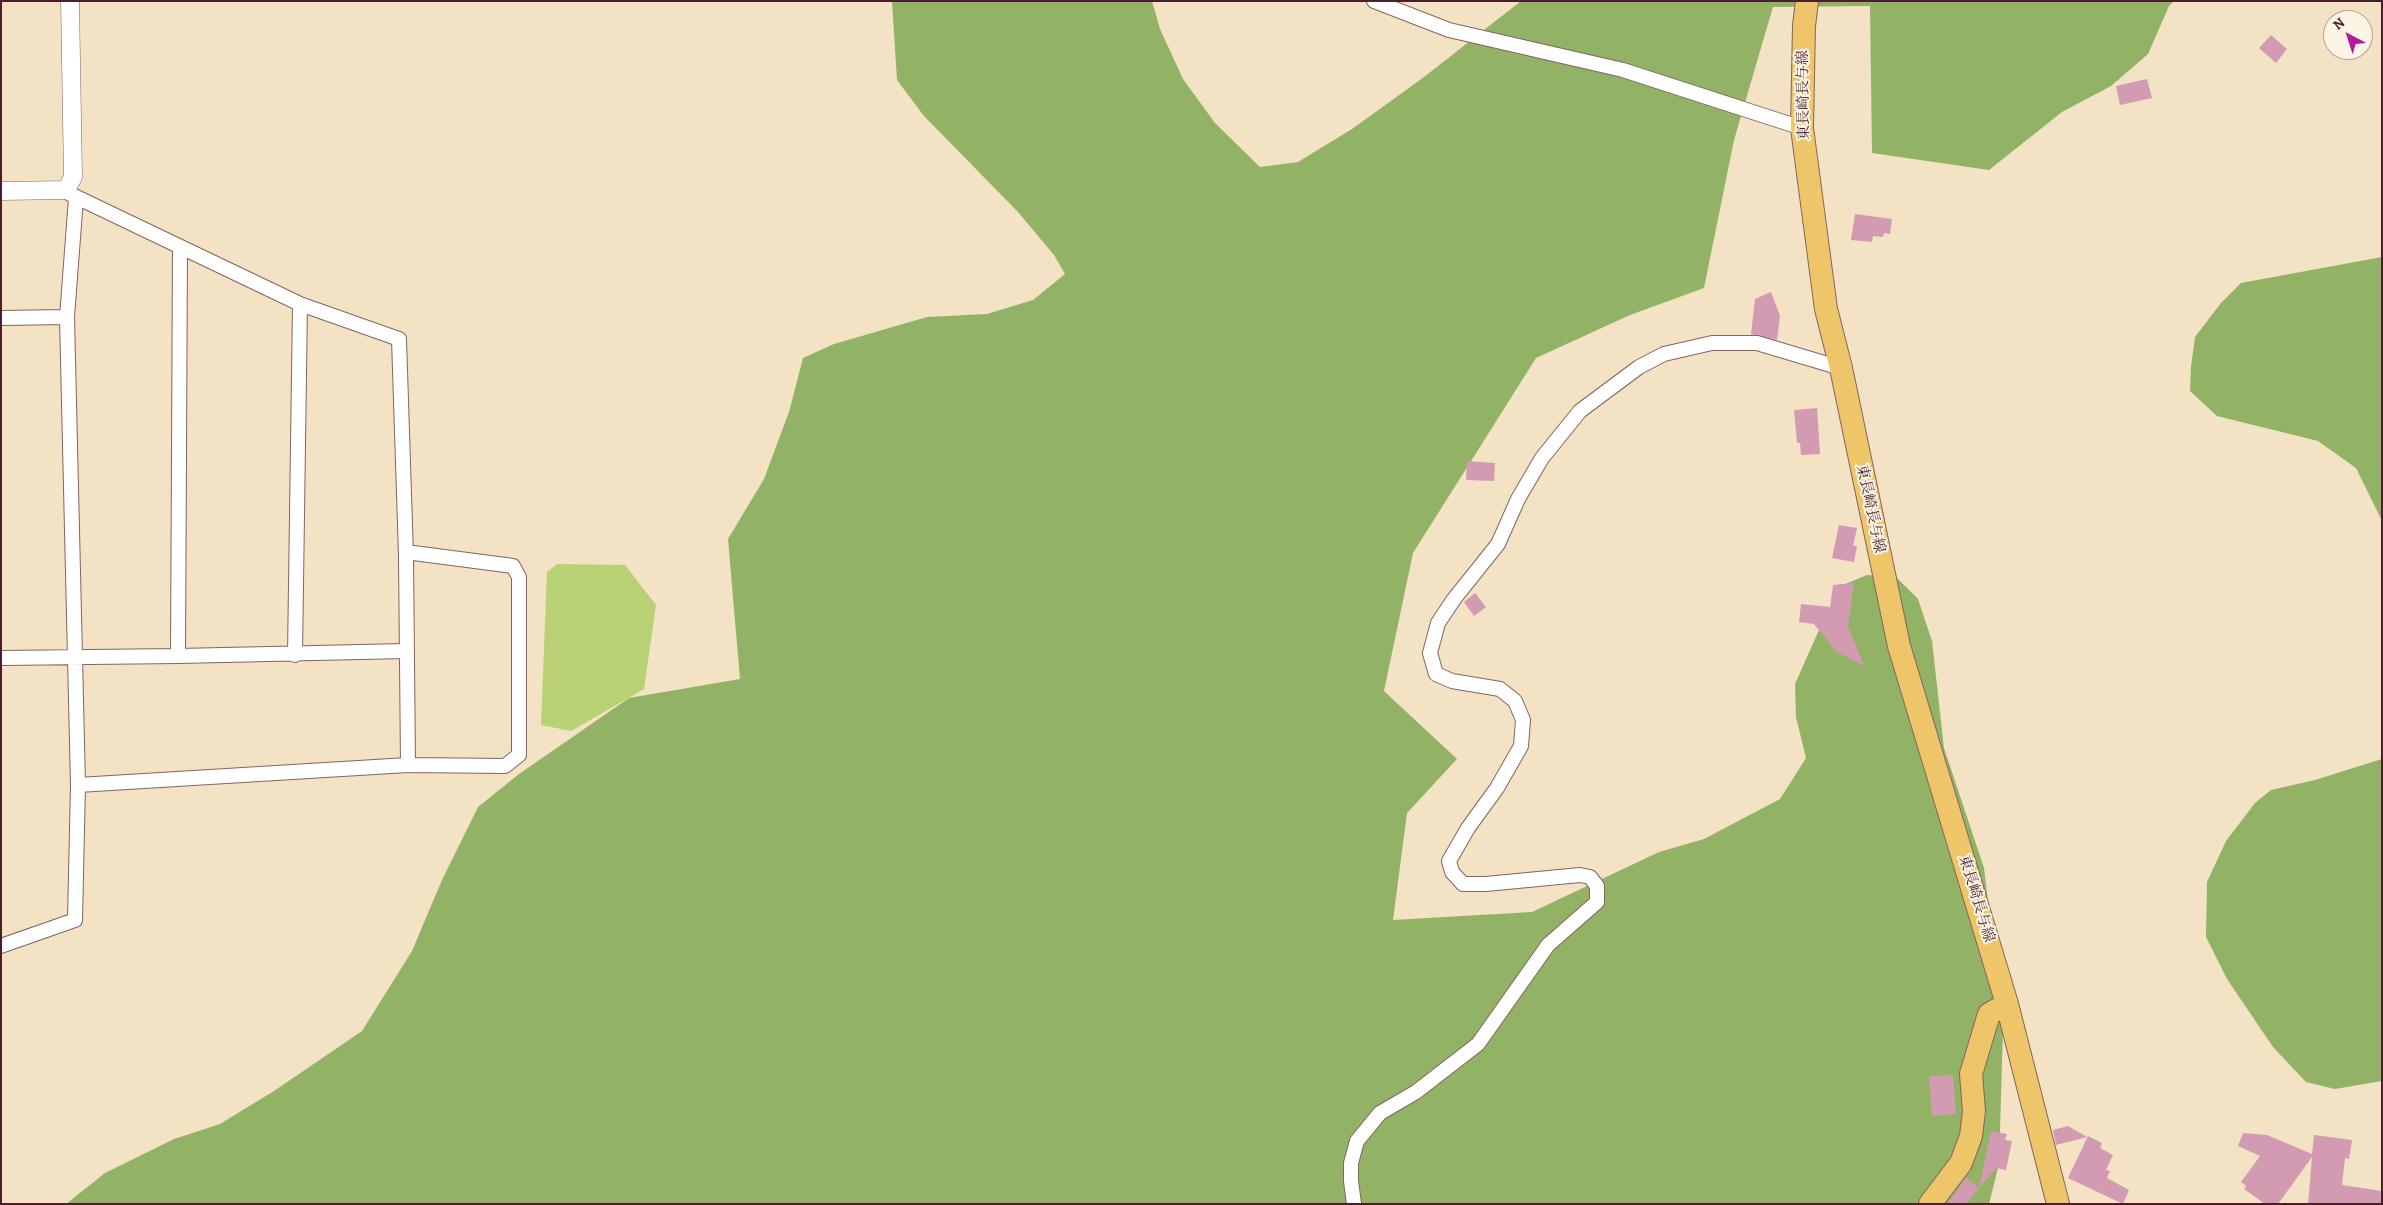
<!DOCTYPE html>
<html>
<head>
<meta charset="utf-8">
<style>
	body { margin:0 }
	#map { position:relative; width:2383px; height:1205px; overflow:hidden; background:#f3e2c4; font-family:Alegreya,serif }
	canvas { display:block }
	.frame { position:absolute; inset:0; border:2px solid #4a1f2b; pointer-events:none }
	.north { position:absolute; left:2323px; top:10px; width:50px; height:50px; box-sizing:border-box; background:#fcf5e5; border:1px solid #b59f9b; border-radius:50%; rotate:320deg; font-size:14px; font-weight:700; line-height:20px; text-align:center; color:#4a1f2b }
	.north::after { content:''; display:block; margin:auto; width:18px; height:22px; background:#b5179e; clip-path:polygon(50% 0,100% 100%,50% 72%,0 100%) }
</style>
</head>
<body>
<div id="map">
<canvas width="2383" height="1205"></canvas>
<div class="frame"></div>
<div class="north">N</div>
</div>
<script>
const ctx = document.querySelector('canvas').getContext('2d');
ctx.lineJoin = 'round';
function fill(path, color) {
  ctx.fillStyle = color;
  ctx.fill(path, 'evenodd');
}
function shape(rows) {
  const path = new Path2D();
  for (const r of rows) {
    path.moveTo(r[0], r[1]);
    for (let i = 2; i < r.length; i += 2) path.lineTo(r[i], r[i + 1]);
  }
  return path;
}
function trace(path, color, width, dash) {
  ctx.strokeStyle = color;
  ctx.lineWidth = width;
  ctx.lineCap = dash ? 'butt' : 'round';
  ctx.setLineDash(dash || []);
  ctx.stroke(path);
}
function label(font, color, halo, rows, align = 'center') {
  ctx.font = font + ' Alegreya,"Noto Serif JP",serif';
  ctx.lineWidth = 4;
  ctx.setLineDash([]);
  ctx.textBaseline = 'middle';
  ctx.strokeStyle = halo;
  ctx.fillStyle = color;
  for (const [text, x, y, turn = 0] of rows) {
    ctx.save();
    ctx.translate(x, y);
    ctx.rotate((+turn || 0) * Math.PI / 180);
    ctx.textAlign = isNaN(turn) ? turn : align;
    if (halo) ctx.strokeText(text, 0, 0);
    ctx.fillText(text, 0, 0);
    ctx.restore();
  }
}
const green = shape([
	[557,564,625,565,656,605,644,689,571,731,541,725,547,572]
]);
const forest = shape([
	[892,1,1152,1,1160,29,1183,79,1215,123,1260,167,1298,162,1352,129,1424,77,1521,1,2174,1,2169,6,2148,54,2111,86,2062,112,1989,170,1872,153,1870,6,1773,7,1734,140,1704,288,1630,315,1536,358,1413,553,1384,691,1457,759,1407,813,1393,920,1532,912,1659,852,1704,839,1780,799,1806,758,1796,717,1795,684,1823,621,1843,585,1867,575,1896,577,1918,599,1932,641,1944,748,1984,868,2003,1028,1999,1164,1989,1204,66,1204,105,1173,174,1139,220,1124,274,1091,362,1031,412,951,442,880,478,807,519,774,629,698,740,679,728,539,764,479,789,412,803,358,834,344,927,317,987,314,1033,300,1065,274,1054,255,1018,212,924,116,897,80],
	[2382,257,2382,521,2356,468,2318,441,2217,416,2190,391,2191,367,2195,337,2221,303,2241,283],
	[2382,759,2382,1081,2335,1089,2306,1082,2273,1047,2227,979,2206,937,2207,882,2226,841,2255,803,2271,790,2315,780]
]);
const building = shape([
	[2271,35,2287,49,2276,63,2259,48],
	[2147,79,2152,98,2120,105,2116,86],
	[1855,214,1892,219,1890,234,1884,233,1883,237,1873,236,1872,242,1851,240],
	[1771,292,1780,316,1777,340,1751,334,1755,299],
	[1817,408,1820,454,1801,455,1800,443,1797,443,1794,410],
	[1467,461,1495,463,1494,481,1466,480],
	[1839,525,1857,528,1853,546,1857,546,1854,562,1832,558],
	[1854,583,1848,626,1864,666,1837,652,1814,624,1799,622,1801,604,1830,607,1833,585],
	[1475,593,1486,607,1474,616,1464,602],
	[1953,1075,1956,1114,1932,1116,1929,1076],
	[2068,1126,2087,1137,2056,1145,2053,1130],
	[1991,1131,2007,1134,2005,1140,2012,1141,2006,1170,1996,1168,1966,1204,1947,1204,1966,1178,1979,1188],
	[2243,1133,2267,1135,2312,1154,2314,1135,2352,1140,2349,1159,2345,1158,2342,1185,2382,1191,2382,1204,2308,1204,2312,1157,2278,1204,2265,1204,2244,1189,2246,1186,2241,1182,2260,1156,2238,1146],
	[2088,1136,2102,1143,2100,1148,2113,1155,2106,1170,2110,1171,2107,1178,2129,1190,2123,1204,2068,1178]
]);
const minor = shape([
	[1374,1,1449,30,1623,70,1802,128],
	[70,194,300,304,399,339,406,556,408,765],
	[180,247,178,656,406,651],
	[1,318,67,317],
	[295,655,300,304],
	[1,658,178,656],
	[78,785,408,765,505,766,519,755,519,577,513,566,406,552],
	[1,946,75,920,78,785,67,317,76,198],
	[1354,1204,1351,1181,1351,1163,1357,1141,1380,1113,1416,1092,1478,1044,1548,945,1597,902,1597,886,1590,877,1580,875,1486,884,1463,884,1452,872,1449,861,1468,828,1497,788,1521,746,1523,720,1515,701,1500,689,1452,681,1436,674,1430,653,1438,623,1454,599,1498,544,1518,499,1542,458,1580,411,1639,367,1664,354,1712,343,1757,343,1841,368]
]);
const tertiary = shape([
	[1,191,66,190,73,177,70,1]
]);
const primary = shape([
	[1807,1,1804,26,1802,128,1826,309,1841,368,1899,646,2007,1004,2058,1204],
	[1930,1204,1961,1163,1971,1136,1974,1111,1971,1074,1989,1014,2007,1004]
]);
const streetNames = [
	["東長崎長与線",1804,95,-91],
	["東長崎長与線",1870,509,78],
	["東長崎長与線",1976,899,73]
];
fill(green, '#b8d175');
fill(forest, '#92b366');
fill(building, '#d29bb2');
trace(minor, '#856361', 16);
trace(tertiary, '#856361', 19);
trace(primary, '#856361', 24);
trace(minor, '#fff', 14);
trace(tertiary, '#fff', 18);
trace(primary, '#eec569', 22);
label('15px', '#4a1f2b', '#fcf5e5', streetNames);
</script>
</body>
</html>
